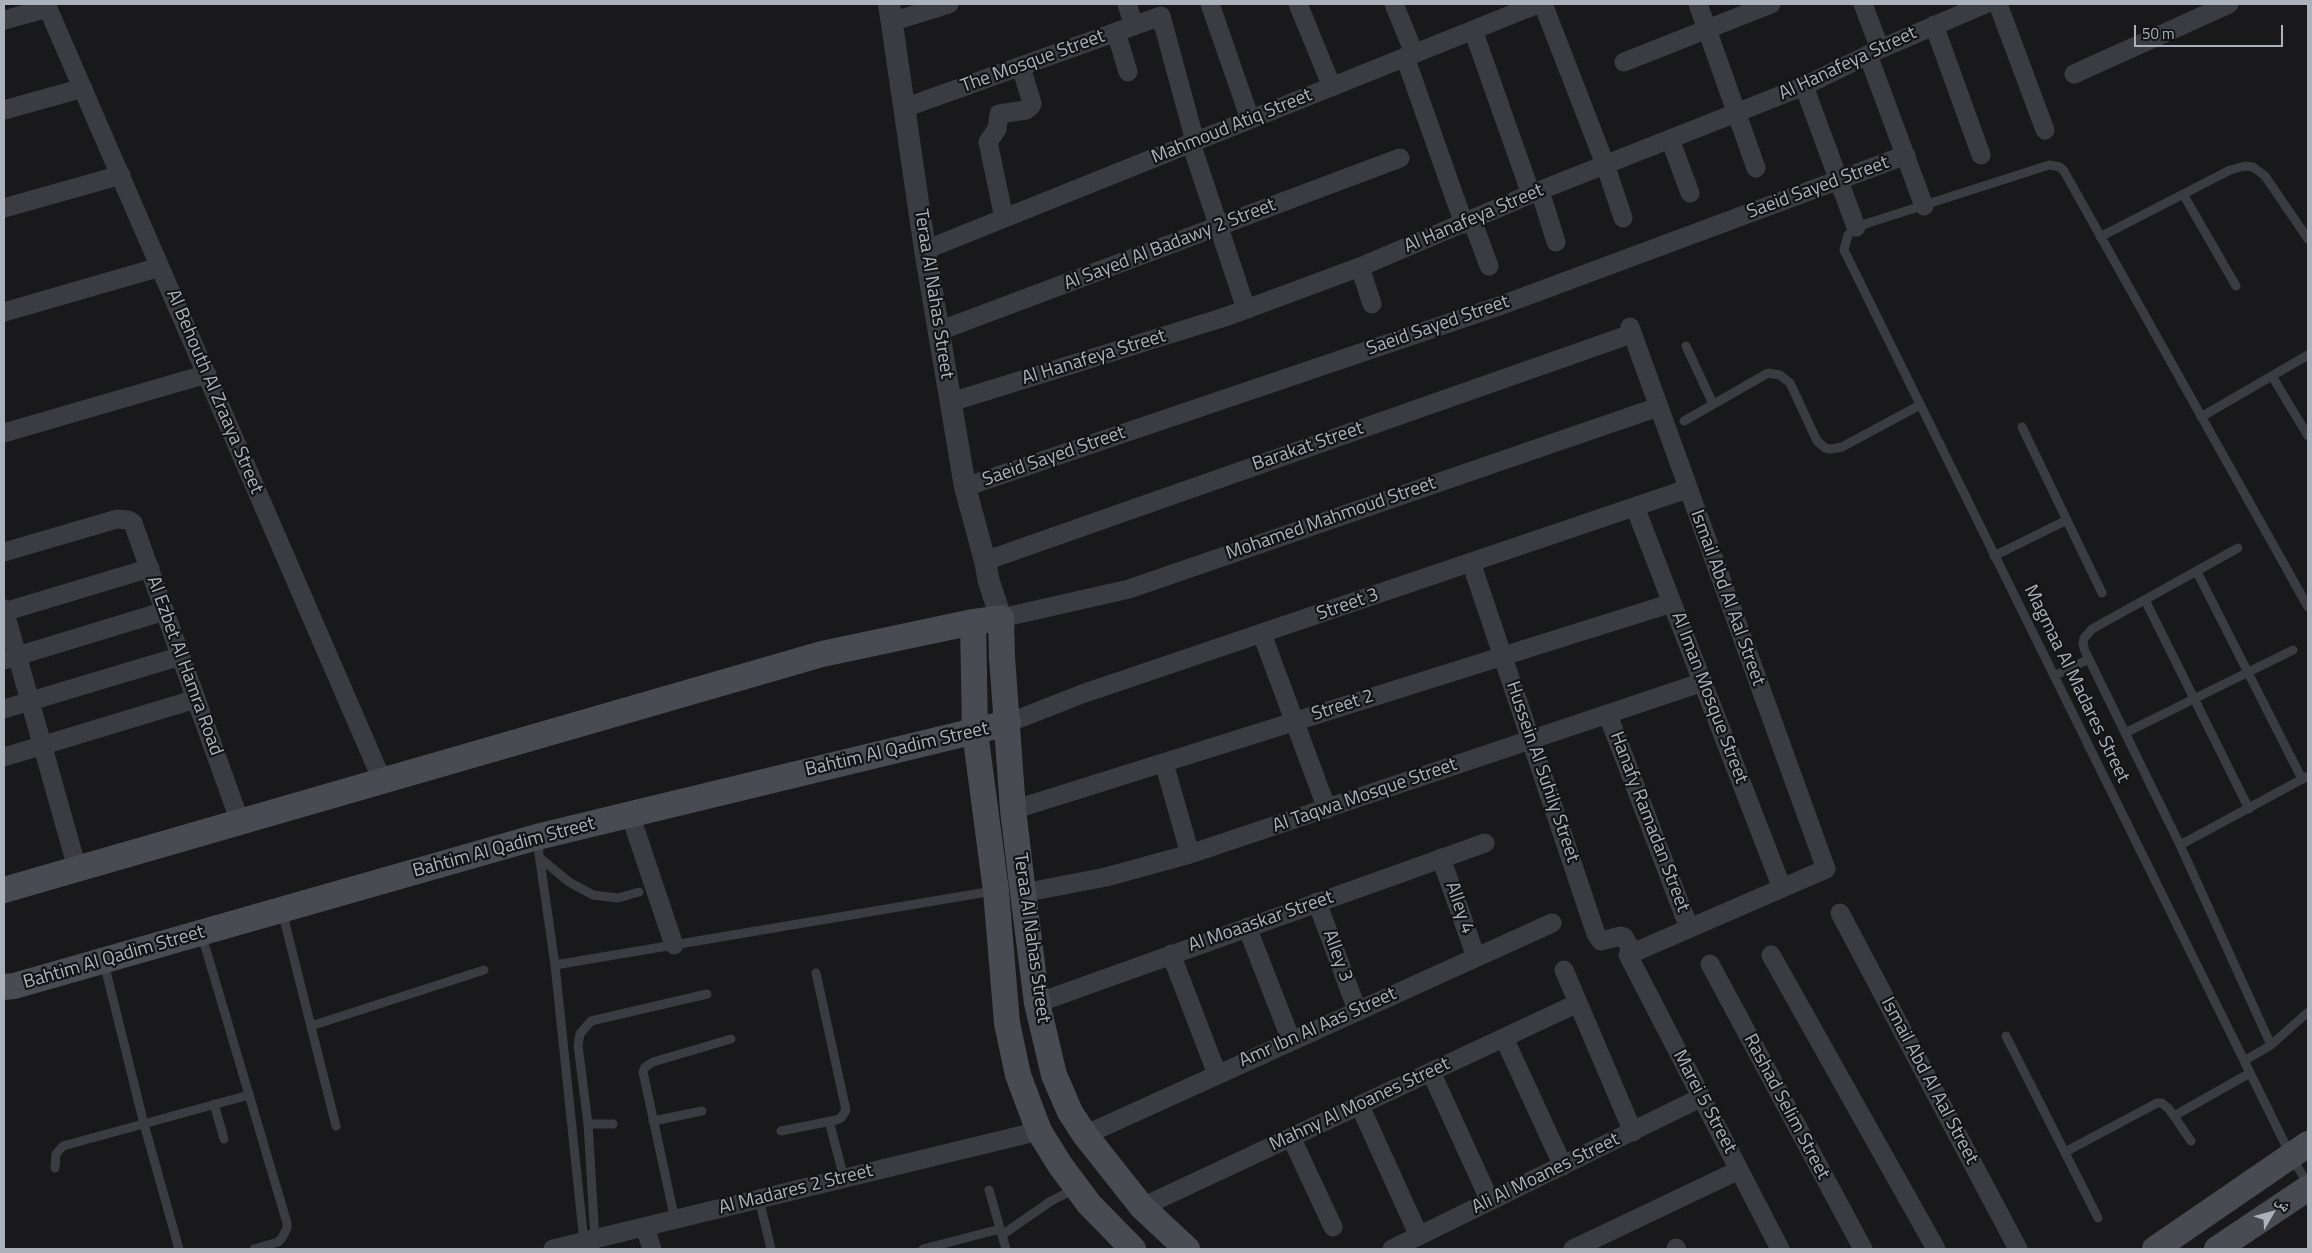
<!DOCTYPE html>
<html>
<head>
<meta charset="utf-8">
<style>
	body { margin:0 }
	#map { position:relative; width:2312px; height:1253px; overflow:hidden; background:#19191c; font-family:"Titillium Web","Noto Naskh Arabic",sans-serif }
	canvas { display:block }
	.frame { position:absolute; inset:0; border:5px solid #acb2bb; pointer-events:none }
	.north { position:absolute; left:2247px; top:1188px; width:50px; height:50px; -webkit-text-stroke:4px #141417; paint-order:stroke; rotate:52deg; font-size:14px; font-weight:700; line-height:20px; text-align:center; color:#acb2bb }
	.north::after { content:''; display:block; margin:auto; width:18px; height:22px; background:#acb2bb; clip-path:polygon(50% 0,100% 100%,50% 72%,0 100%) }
	.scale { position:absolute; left:2134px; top:25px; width:149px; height:22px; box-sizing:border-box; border:2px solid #acb2bb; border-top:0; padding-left:6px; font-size:15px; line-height:18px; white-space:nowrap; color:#acb2bb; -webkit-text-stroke:4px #141417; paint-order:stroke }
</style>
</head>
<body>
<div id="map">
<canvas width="2312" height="1253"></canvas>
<div class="frame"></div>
<div class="north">ش</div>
<div class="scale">50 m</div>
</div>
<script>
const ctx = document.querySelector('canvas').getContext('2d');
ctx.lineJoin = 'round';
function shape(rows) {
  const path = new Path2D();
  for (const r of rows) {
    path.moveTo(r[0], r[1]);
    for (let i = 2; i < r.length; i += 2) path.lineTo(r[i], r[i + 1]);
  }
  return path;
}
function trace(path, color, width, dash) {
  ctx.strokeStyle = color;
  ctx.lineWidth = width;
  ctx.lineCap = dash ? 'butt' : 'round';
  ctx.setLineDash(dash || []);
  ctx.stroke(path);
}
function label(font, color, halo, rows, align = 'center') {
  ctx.font = font + ' "Titillium Web",sans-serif';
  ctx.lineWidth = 4.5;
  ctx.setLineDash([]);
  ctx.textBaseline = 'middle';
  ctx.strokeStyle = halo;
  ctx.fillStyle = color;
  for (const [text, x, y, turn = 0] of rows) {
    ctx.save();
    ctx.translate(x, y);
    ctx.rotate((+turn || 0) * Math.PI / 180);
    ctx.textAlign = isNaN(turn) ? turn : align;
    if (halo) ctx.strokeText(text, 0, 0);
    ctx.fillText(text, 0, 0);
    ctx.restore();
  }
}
const service = shape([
	[2183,194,2236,286],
	[2100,237,2230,170,2245,166,2253,167,2265,176,2308,239],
	[1686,346,1713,404],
	[2272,376,2308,436],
	[2201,417,2308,355],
	[1684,421,1768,373,1780,375,1790,383,1817,441,1825,448,1831,449,1842,447,1920,405],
	[2022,427,2102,593],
	[2238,548,2092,629,2084,638,2083,644,2085,651,2180,845,2271,1045],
	[1994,556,2067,520],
	[2197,572,2302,779],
	[2145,600,2249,809],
	[2308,607,2064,171,2060,167,2049,165,1856,227,1848,235,1844,250,2262,1097,2291,1156,2308,1184],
	[2054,676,2089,659],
	[2125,733,2293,650],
	[537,840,555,965,584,1242],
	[2180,845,2308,776],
	[540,858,569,882,593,895,618,898,639,892],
	[282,911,336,1126],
	[202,936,287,1223,287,1228,282,1238,278,1242,254,1249],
	[104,963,144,1124,179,1249],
	[555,965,993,891],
	[311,1026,484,970],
	[2006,1036,2098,1218],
	[2244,1061,2271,1045,2307,1013],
	[214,1104,224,1139],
	[2174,1116,2250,1073],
	[653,1121,702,1111],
	[829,1121,844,1178],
	[588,1124,613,1124],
	[781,1131,836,1120,841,1118,846,1110,816,973],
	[2065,1152,2157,1103,2162,1103,2169,1109,2191,1141],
	[55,1168,56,1154,63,1146,249,1095],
	[989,1190,1006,1249],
	[759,1199,771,1249],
	[675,1220,643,1072,645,1067,653,1062,731,1039],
	[1002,1235,1051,1201,1075,1189],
	[595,1239,588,1124,578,1045,580,1034,591,1021,707,994],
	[923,1249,1000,1229]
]);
const minor = shape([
	[46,4,382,780],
	[1127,4,1134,26],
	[1210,4,1250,119],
	[1298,4,1332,87],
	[1394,4,1414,53],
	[1543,4,1605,164,1623,218],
	[1698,4,1756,168],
	[1863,4,1880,49],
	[1998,4,2045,130],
	[4,20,48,8],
	[891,22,949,4],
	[1934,25,1981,155],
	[1473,30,1531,194],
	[1116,32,1128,72],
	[1868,55,1924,206],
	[1405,57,1464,224],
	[1624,62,1771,4],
	[2074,74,2229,4],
	[1804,86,1856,227],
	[904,108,1161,16,1195,141],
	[4,110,83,88],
	[1670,139,1690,193],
	[1191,143,1246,309],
	[1540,191,1556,242],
	[4,208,121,175],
	[1004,218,988,142,997,129,999,114,1026,110,1031,106,1032,103,1021,67],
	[1472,220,1489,266],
	[925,250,1538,4],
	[1360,267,1372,304],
	[4,312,160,267],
	[1630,327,1826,869,1628,955,1780,1249],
	[939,331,1400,158],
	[951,402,1225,317,1360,267,1531,194,1804,86,1880,49,1985,4],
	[4,433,207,374],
	[965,487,1502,305,1906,155],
	[1635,507,1782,888],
	[4,552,117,519,128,520,133,523,240,822],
	[985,561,1631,334],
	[1471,562,1596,934,1601,941,1621,936,1624,937,1633,953],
	[4,609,77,868],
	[4,612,150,568],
	[1001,618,1129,589,1658,407],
	[1262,634,1327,809],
	[4,660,165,611],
	[4,709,181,656],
	[1608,715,1689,928],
	[1008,723,1082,694,1687,489],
	[4,757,196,699],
	[1164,763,1190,854],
	[1013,810,1672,603],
	[630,814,674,945],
	[1441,858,1476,957],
	[1023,893,1106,877,1190,854,1703,682],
	[1317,902,1357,1010],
	[1840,913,2018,1249],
	[1247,927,1291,1040],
	[1171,954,1217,1074],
	[1771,955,1936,1249],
	[1710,964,1863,1249],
	[1564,970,1633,1132],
	[1037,1003,1485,843],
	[1504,1038,1563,1166],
	[1431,1072,1490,1201],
	[1360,1106,1419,1236],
	[1085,1135,1552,923],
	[1291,1137,1333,1227],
	[1142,1207,1578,1003],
	[645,1227,652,1249],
	[1676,1248,1677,1249],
	[553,1249,1039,1131],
	[1392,1249,1700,1098],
	[1573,1249,1739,1170]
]);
const tertiary = shape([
	[889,4,925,250,965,487,985,561,989,582,1001,618]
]);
const secondary = shape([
	[973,622,975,732,996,891,1007,1023,1018,1075,1039,1131,1060,1165,1089,1204,1133,1249],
	[4,890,822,654,973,622,1001,618,1002,657,1013,810,1023,893,1037,1003,1054,1075,1070,1112,1085,1135,1142,1207,1187,1249],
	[4,987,14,986,537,837,1008,723],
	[2155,1249,2308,1144],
	[2217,1249,2308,1188]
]);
const streetNames = [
	["The Mosque Street",1033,62,-20],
	["Al Hanafeya Street",1848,64,-25],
	["Mahmoud Atiq Street",1232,127,-22],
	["Saeid Sayed Street",1818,188,-20],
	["Al Hanafeya Street",1474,219,-23],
	["Al Sayed Al Badawy 2 Street",1170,245,-21],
	["Teraa Al Nahas Street",933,294,81],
	["Saeid Sayed Street",1438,326,-19],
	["Al Hanafeya Street",1094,358,-17],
	["Al Behouth Al Zraaya Street",214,392,67],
	["Barakat Street",1308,447,-19],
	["Saeid Sayed Street",1054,457,-19],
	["Mohamed Mahmoud Street",1331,519,-19],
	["Ismail Abd Al Aal Street",1727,598,70],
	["Street 3",1348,605,-19],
	["Al Ezbet Al Hamra Road",184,666,70],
	["Magmaa Al Madares Street",2076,684,64],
	["Al Iman Mosque Street",1709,698,69],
	["Street 2",1343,706,-18],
	["Bahtim Al Qadim Street",897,750,-13],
	["Hussein Al Suhily Street",1542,772,71],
	["Al Taqwa Mosque Street",1365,796,-19],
	["Hanafy Ramadan Street",1649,822,69],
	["Bahtim Al Qadim Street",504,848,-15],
	["Alley 4",1459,908,71],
	["Al Moaaskar Street",1261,922,-19],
	["Teraa Al Nahas Street",1031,938,82],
	["Alley 3",1337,956,70],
	["Bahtim Al Qadim Street",114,958,-16],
	["Amr Ibn Al Aas Street",1318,1028,-24],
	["Ismail Abd Al Aal Street",1929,1081,62],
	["Marei 5 Street",1704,1102,62],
	["Mahny Al Moanes Street",1360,1105,-25],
	["Rashad Selim Street",1786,1107,62],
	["Ali Al Moanes Street",1546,1174,-26],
	["Al Madares 2 Street",796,1190,-14]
];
trace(service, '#3a3c41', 9);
trace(minor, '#3a3c41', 19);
trace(tertiary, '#3a3c41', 22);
trace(secondary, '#484b51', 26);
label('19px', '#acb2bb', '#141417', streetNames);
</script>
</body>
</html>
